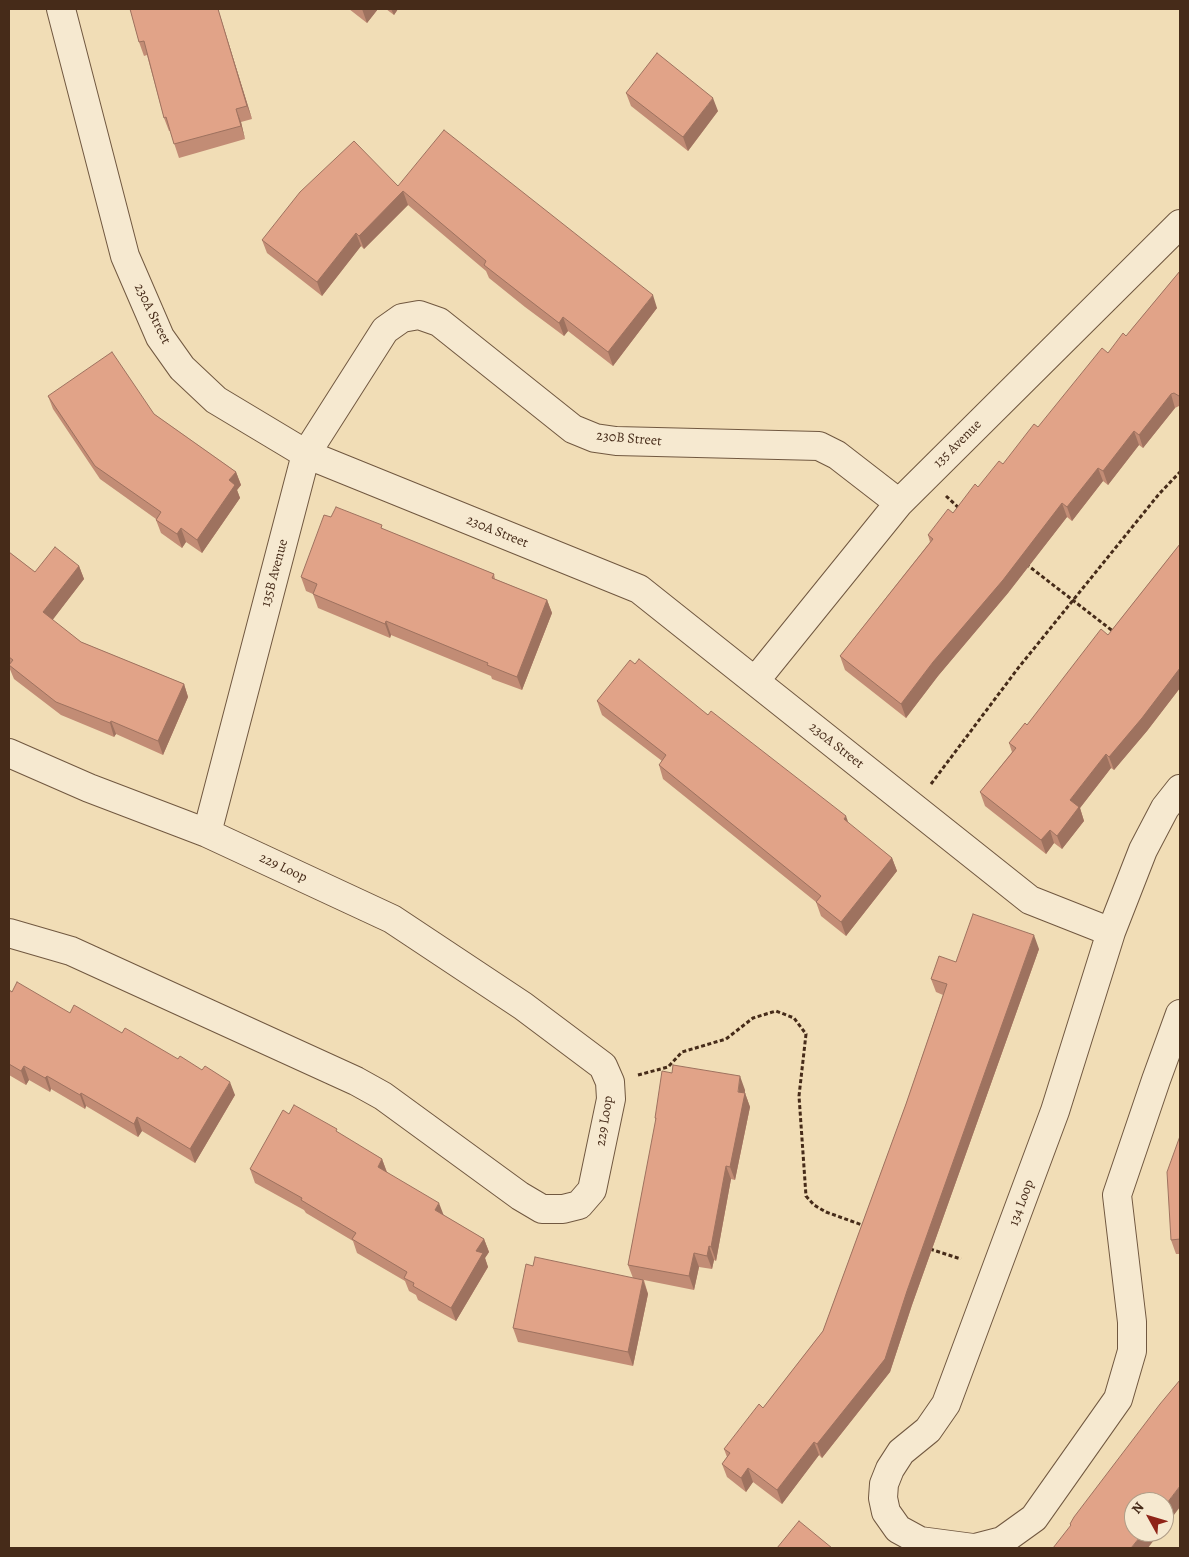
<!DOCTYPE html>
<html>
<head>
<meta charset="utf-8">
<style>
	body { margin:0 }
	#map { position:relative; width:1189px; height:1557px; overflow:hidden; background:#f1ddb6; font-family:Alegreya,serif }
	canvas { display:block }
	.frame { position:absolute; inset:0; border:10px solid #462b19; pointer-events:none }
	.north { position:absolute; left:1124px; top:1492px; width:50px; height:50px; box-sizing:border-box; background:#f6e9d0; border:1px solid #b09d87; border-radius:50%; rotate:309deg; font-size:14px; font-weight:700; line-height:20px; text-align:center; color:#462b19 }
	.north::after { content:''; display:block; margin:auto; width:18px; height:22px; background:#8f2418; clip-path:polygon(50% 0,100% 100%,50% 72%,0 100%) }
</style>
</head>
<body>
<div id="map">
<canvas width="1189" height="1557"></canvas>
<div class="frame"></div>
<div class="north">N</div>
</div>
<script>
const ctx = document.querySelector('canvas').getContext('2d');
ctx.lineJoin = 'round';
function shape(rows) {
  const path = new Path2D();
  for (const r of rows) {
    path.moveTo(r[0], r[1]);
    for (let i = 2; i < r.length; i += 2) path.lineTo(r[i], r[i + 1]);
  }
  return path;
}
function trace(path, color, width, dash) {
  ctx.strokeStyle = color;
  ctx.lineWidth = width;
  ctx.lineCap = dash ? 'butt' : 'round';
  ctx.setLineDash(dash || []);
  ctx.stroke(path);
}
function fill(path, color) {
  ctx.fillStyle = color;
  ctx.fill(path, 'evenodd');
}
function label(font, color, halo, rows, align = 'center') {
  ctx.font = font + ' Alegreya,serif';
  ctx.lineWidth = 4;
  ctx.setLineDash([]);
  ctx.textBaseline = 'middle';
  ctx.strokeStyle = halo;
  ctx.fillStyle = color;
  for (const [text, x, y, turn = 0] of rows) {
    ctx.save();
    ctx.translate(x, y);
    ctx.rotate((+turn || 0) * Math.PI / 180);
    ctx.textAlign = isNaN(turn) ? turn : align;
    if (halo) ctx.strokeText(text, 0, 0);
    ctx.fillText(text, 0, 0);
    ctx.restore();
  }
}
const path = shape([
	[946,496,960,509],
	[1026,564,1114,632],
	[931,784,1019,667,1159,494,1180,472],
	[638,1075,668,1067,682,1052,726,1039,753,1018,776,1011,794,1018,806,1034,799,1096,806,1196,814,1205,826,1212,865,1226],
	[930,1249,961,1259]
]);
const street = shape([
	[61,9,125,256,160,337,182,368,216,400,306,454,639,589,1030,900,1111,932],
	[755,681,899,503,1180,224],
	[9,753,89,788,207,833,392,919,523,1006,603,1066,610,1082,611,1099,592,1190,579,1205,563,1209,542,1209,520,1196,383,1096,356,1081,71,951,9,933],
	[207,833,306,454,385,330,402,318,419,315,439,322,573,429,595,438,616,441,819,446,837,455,899,503],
	[973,1548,920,1541,898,1529,886,1512,883,1498,884,1484,890,1469,901,1452,928,1430,946,1404,1055,1111,1111,932,1143,850,1165,808,1180,789],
	[975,1548,1002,1541,1034,1518,1118,1399,1132,1351,1132,1322,1117,1195,1156,1080,1180,1014]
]);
const wall = shape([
	[130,9,218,9,252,119,241,122,245,139,179,158,170,131,169,131,164,118,147,55,144,56,139,42],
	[349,9,378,9,367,23],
	[386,9,398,9,394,15],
	[626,93,718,111,688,151,631,106],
	[398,186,657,308,613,366,568,331,564,336,525,307,489,278,486,271,408,205,364,249,361,246,322,296,267,253,262,240],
	[1180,271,1180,407,1179,406,1175,408,1143,448,1139,445,1108,485,1103,481,1072,521,1067,517,1008,593,938,676,906,718,845,670,840,656,930,542,928,535,953,513,978,487,1003,464,1108,353,1126,336],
	[48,396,154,414,236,472,241,485,237,490,240,498,202,553,186,542,182,548,161,533,156,520,156,519,100,479,53,409],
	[383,529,494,574,495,579,547,600,552,613,522,690,492,679,491,676,391,635,390,638,318,608,313,594,306,591,301,577],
	[1180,544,1180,688,1147,731,1114,770,1111,768,1080,808,1084,821,1062,849,1054,843,1046,854,985,806,980,792,1012,752,1009,743,1027,725,1108,635],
	[9,552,35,572,79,566,84,579,52,620,81,642,184,684,188,697,163,755,116,734,114,737,61,715,14,679,9,667],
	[635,664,708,715,892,858,897,871,846,936,821,916,816,902,663,779,659,765,662,761,602,715,597,701],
	[1039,949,912,1305,890,1372,822,1458,819,1455,782,1504,753,1482,746,1492,727,1477,722,1464,727,1457,724,1449,763,1408,823,1331,906,1104,943,995,936,992,931,979,956,962],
	[9,990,122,1033,235,1095,195,1163,142,1131,138,1137,86,1106,85,1109,51,1089,50,1092,29,1080,26,1085,9,1075],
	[745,1090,745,1093,750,1107,735,1180,731,1179,716,1261,714,1260,712,1269,699,1267,694,1290,644,1280,648,1294,633,1366,518,1342,513,1328,533,1266,633,1278,628,1265,656,1121,655,1118],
	[289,1114,338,1133,382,1159,387,1172,443,1215,484,1239,489,1252,485,1258,488,1267,456,1321,418,1300,416,1295,409,1291,405,1281,357,1253,353,1241,306,1213,304,1210,255,1183,250,1169],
	[1180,1136,1180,1254,1176,1254,1171,1240]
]);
const shadedWall = shape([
	[218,9,252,119,247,106],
	[362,9,378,9,367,23],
	[391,9,398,9,394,15],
	[713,98,718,111,688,151,683,137],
	[236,109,241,122,245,139,241,126],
	[403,191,408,205,364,249,359,236],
	[356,233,361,246,322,296,317,282],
	[653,295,657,308,613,366,608,352],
	[563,317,568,331,564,336,559,323],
	[1171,394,1175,408,1143,448,1139,435],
	[1134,431,1139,445,1108,485,1103,471],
	[1098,468,1103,481,1072,521,1067,507],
	[236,472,241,485,237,490,240,498,202,553,197,540,229,480],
	[1062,503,1067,517,1008,593,938,676,906,718,901,704,933,662],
	[181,528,186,542,182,548,177,534],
	[79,566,84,579,48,626,43,612],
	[547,600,552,613,522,690,517,677],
	[386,621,391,635,390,638,385,624],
	[1180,668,1180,688,1147,731,1114,770,1109,757],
	[184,684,188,697,163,755,158,741],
	[111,721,116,734,114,737,110,723],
	[1106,754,1111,768,1080,808,1084,821,1062,849,1057,836,1070,800],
	[846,816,851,830,844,819],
	[1050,830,1054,843,1046,854,1041,840],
	[892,858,897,871,846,936,841,922],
	[1034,935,1039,949,912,1305,890,1372,822,1458,817,1444,907,1291],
	[24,1066,29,1080,26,1085,21,1071],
	[47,1076,51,1089,50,1092,45,1078],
	[740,1076,745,1090,744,1098,745,1093,750,1107,735,1180,730,1167],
	[230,1082,235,1095,195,1163,190,1149],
	[81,1093,86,1106,85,1109,80,1095],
	[137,1117,142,1131,138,1137,134,1124],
	[382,1159,387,1173,378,1167],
	[726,1166,731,1179,716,1261,711,1247],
	[439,1203,444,1216,435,1210],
	[484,1239,489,1252,485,1258,488,1267,456,1321,451,1308,476,1251],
	[709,1246,714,1260,712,1269,707,1256],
	[694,1253,699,1267,694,1290,689,1276],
	[643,1280,648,1294,633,1366,628,1352],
	[814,1442,819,1455,782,1504,777,1490],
	[748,1468,753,1482,746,1492,741,1478],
	[1180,1486,1180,1507,1164,1528,1164,1507],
	[1144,1532,1160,1532,1148,1548,1131,1548]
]);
const building = shape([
	[130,9,218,9,247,106,236,109,241,126,174,144,166,117,164,118,144,41,139,42,130,9],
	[657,53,713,98,683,137,626,93,657,53],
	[444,130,653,295,608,352,563,317,559,323,520,293,484,265,486,261,403,191,359,236,356,233,317,282,262,240,300,192,354,141,398,186,444,130],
	[1180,271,1180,394,1179,396,1174,393,1171,394,1139,435,1134,431,1103,471,1098,468,1067,507,1062,503,1003,580,933,662,901,704,840,656,933,539,928,535,948,509,953,513,975,484,978,487,999,461,1003,464,1034,424,1038,427,1102,348,1108,353,1123,333,1126,336,1180,271],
	[112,352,154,414,236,472,229,480,235,485,197,540,181,528,177,534,156,520,161,512,95,466,48,396,112,352],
	[336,507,382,525,381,528,494,574,492,578,547,600,517,677,487,665,488,663,386,621,385,624,313,594,317,584,301,577,324,515,331,517,336,507],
	[1180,544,1180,668,1142,718,1109,757,1106,754,1070,800,1079,807,1057,836,1050,830,1041,840,980,792,1016,748,1009,743,1025,723,1027,725,1101,629,1108,635,1180,544],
	[55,547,79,566,43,612,81,642,184,684,158,741,111,721,110,723,56,702,9,665,13,660,9,657,9,552,35,572,55,547],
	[639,659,708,715,711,711,846,816,844,819,892,858,841,922,816,902,821,896,659,765,666,755,597,701,630,660,635,664,639,659],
	[973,914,1034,935,907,1291,885,1359,817,1444,814,1442,777,1490,748,1468,741,1478,722,1464,730,1453,724,1449,759,1404,763,1408,823,1331,906,1104,947,984,931,979,939,956,956,962,973,914],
	[17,982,70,1013,74,1005,122,1033,125,1028,178,1059,180,1056,202,1070,205,1066,230,1082,190,1149,137,1117,134,1124,81,1093,80,1095,47,1076,45,1078,24,1066,21,1071,9,1064,9,990,12,992,17,982],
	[673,1065,740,1076,738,1092,745,1093,730,1167,726,1166,711,1247,709,1246,707,1256,694,1253,689,1276,628,1265,656,1118,655,1118,662,1071,672,1073,673,1065],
	[294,1105,337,1129,336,1131,382,1159,378,1167,439,1203,435,1210,484,1239,476,1251,483,1253,451,1308,413,1286,414,1283,404,1278,407,1272,352,1239,356,1233,301,1200,302,1198,250,1169,283,1110,289,1114,294,1105],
	[1180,1136,1180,1239,1171,1240,1167,1172,1180,1136],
	[535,1257,643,1280,628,1352,513,1328,526,1264,533,1266,535,1257],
	[1180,1380,1180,1486,1164,1507,1164,1502,1134,1502,1134,1532,1144,1532,1131,1548,1053,1548,1071,1525,1070,1524,1074,1517,1160,1404,1180,1380],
	[799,1521,832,1548,777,1548,799,1521]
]);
const streetNames = [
	["230A Street",152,314,64],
	["230B Street",629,439,5],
	["135 Avenue",958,444,-45],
	["230A Street",497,532,22],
	["135B Avenue",275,573,-75],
	["230A Street",836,746,38],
	["229 Loop",283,868,25],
	["229 Loop",605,1121,-81],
	["134 Loop",1022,1203,-70]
];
trace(street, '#715840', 30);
trace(path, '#462b19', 3, [4, 2.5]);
trace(street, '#f6e9d0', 28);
fill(wall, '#c28c75');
fill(shadedWall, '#9e725f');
fill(building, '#e1a388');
trace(building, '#9e725f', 1);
label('14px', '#462b19', '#f6e9d0', streetNames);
</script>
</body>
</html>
